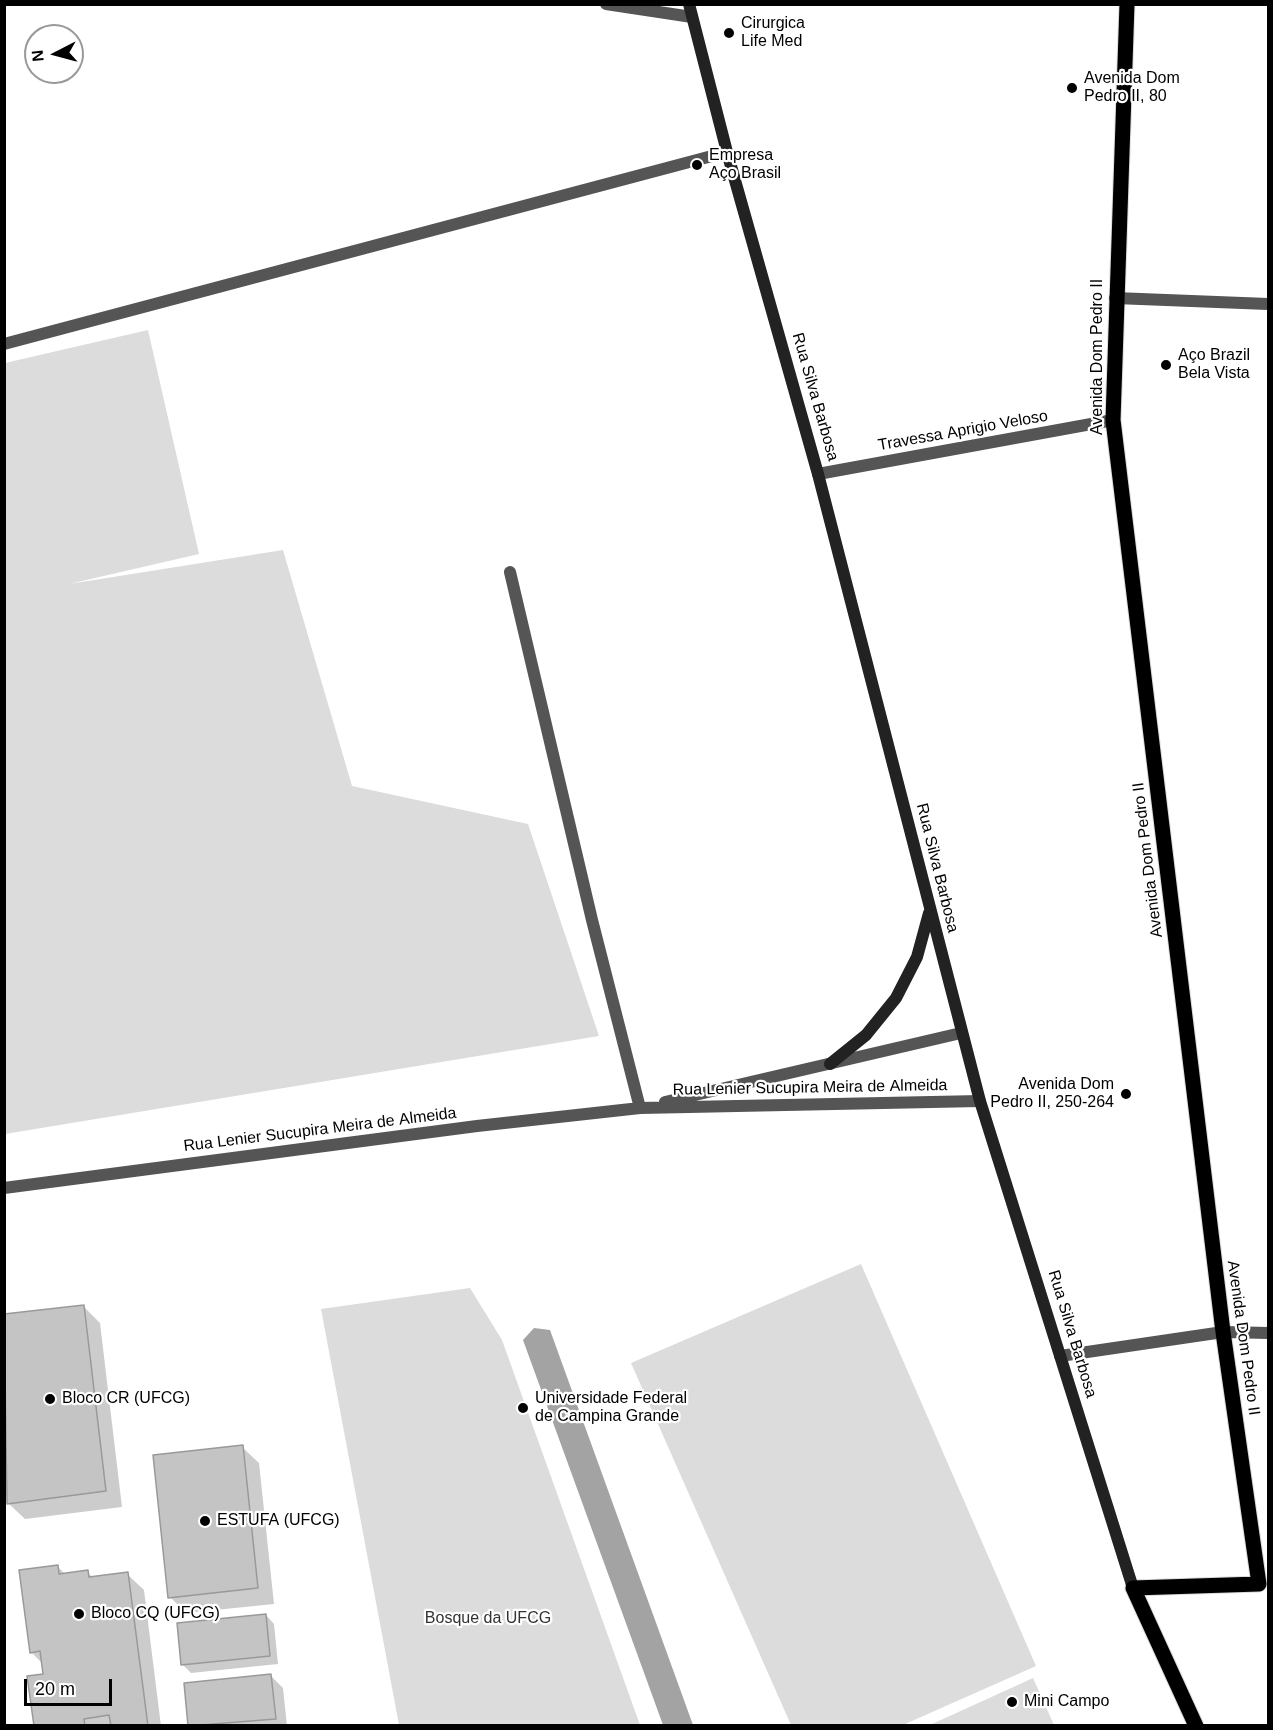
<!DOCTYPE html>
<html>
<head>
<meta charset="utf-8">
<style>
	body { margin:0 }
	#map { position:relative; width:1273px; height:1730px; overflow:hidden; background:#fff; font-family:Helvetica,sans-serif }
	canvas { display:block }
	.frame { position:absolute; inset:0; border:6px solid #000; pointer-events:none }
	.north { position:absolute; left:24px; top:24px; width:60px; height:60px; box-sizing:border-box; background:#fff; border:2px solid #999; border-radius:50%; rotate:264deg; font-size:16px; font-weight:700; line-height:24px; text-align:center; color:#000 }
	.north::after { content:''; display:block; margin:auto; width:21px; height:27px; background:#000; clip-path:polygon(50% 0,100% 100%,50% 72%,0 100%) }
	.scale { position:absolute; left:24px; top:1679px; width:88px; height:27px; box-sizing:border-box; border:3px solid #000; border-top:0; padding-left:8px; font-size:18px; line-height:21px; white-space:nowrap; color:#000; -webkit-text-stroke:4px #fff; paint-order:stroke }
</style>
</head>
<body>
<div id="map">
<canvas width="1273" height="1730"></canvas>
<div class="frame"></div>
<div class="north">N</div>
<div class="scale">20 m</div>
</div>
<script>
const ctx = document.querySelector('canvas').getContext('2d');
ctx.lineJoin = 'round';
function fill(path, color) {
  ctx.fillStyle = color;
  ctx.fill(path, 'evenodd');
}
function shape(rows) {
  const path = new Path2D();
  for (const r of rows) {
    path.moveTo(r[0], r[1]);
    for (let i = 2; i < r.length; i += 2) path.lineTo(r[i], r[i + 1]);
  }
  return path;
}
function trace(path, color, width, dash) {
  ctx.strokeStyle = color;
  ctx.lineWidth = width;
  ctx.lineCap = dash ? 'butt' : 'round';
  ctx.setLineDash(dash || []);
  ctx.stroke(path);
}
function label(font, color, halo, rows, align = 'center') {
  ctx.font = font + ' Helvetica,sans-serif';
  ctx.lineWidth = 4.5;
  ctx.setLineDash([]);
  ctx.textBaseline = 'middle';
  ctx.strokeStyle = halo;
  ctx.fillStyle = color;
  for (const [text, x, y, turn = 0] of rows) {
    ctx.save();
    ctx.translate(x, y);
    ctx.rotate((+turn || 0) * Math.PI / 180);
    ctx.textAlign = isNaN(turn) ? turn : align;
    if (halo) ctx.strokeText(text, 0, 0);
    ctx.fillText(text, 0, 0);
    ctx.restore();
  }
}
const green = shape([
	[148,330,199,554,69,584,283,550,352,786,528,824,599,1036,5,1134,5,363],
	[861,1264,1036,1666,903,1725,791,1725,631,1363],
	[470,1288,502,1340,640,1725,399,1725,321,1309],
	[1033,1678,1054,1725,930,1725]
]);
const water = shape([
	[534,1328,550,1330,693,1725,663,1725,523,1340]
]);
const shadow = shape([
	[83,1306,100,1323,122,1507,25,1519,8,1503,4,1472,4,1316],
	[242,1447,259,1463,274,1604,186,1613,170,1597],
	[57,1566,66,1575,87,1572,93,1578,127,1574,144,1590,161,1726,35,1726,45,1675,44,1665,31,1652],
	[266,1615,274,1624,278,1664,191,1673,183,1665],
	[271,1676,283,1688,287,1726,190,1726]
]);
const building = shape([
	[84,1305,106,1491,7,1504,4,1314,84,1305],
	[243,1445,258,1588,168,1598,153,1455,243,1445],
	[58,1565,59,1574,88,1570,89,1577,128,1572,148,1726,111,1726,109,1715,84,1719,85,1726,34,1726,27,1676,43,1674,40,1651,30,1653,19,1570,58,1565],
	[266,1614,270,1656,181,1665,177,1623,266,1614],
	[271,1674,276,1719,188,1726,184,1683,271,1674]
]);
const service = shape([
	[4,344,727,152],
	[1060,1356,1223,1332]
]);
const minor = shape([
	[606,4,692,17],
	[1115,298,1268,304],
	[818,474,1113,420],
	[510,572,592,920,640,1108],
	[665,1102,961,1033],
	[4,1188,477,1126,640,1108,980,1101],
	[1223,1332,1268,1333]
]);
const secondary = shape([
	[689,4,727,152,818,474,980,1101,1133,1588],
	[830,1064,866,1035,896,998,917,957,929,913]
]);
const primary = shape([
	[1127,4,1113,420,1223,1332,1259,1584,1133,1588,1196,1726]
]);
const markers = [
	[729,33,6,"#000"],
	[1072,88,6,"#000"],
	[697,165,6,"#000"],
	[1166,365,6,"#000"],
	[1126,1094,6,"#000"],
	[50,1399,6,"#000"],
	[523,1408,6,"#000"],
	[205,1521,6,"#000"],
	[79,1614,6,"#000"],
	[1012,1702,6,"#000"]
];
const poiNames = [
	["Cirurgica",741,24],
	["Life Med",741,42],
	["Avenida Dom",1084,79],
	["Pedro II, 80",1084,97],
	["Empresa",709,156],
	["Aço Brasil",709,174],
	["Aço Brazil",1178,356],
	["Bela Vista",1178,374],
	["Avenida Dom",1114,1085,"right"],
	["Pedro II, 250-264",1114,1103,"right"],
	["Bloco CR (UFCG)",62,1399],
	["Universidade Federal",535,1399],
	["de Campina Grande",535,1417],
	["ESTUFA (UFCG)",217,1521],
	["Bloco CQ (UFCG)",91,1614],
	["Mini Campo",1024,1702]
];
const streetNames = [
	["Avenida Dom Pedro II",1098,357,-90],
	["Rua Silva Barbosa",815,397,74],
	["Travessa Aprigio Veloso",963,431,-10],
	["Avenida Dom Pedro II",1148,860,-97],
	["Rua Silva Barbosa",937,868,76],
	["Rua Lenier Sucupira Meira de Almeida",810,1088,-1],
	["Rua Lenier Sucupira Meira de Almeida",320,1130,-7],
	["Rua Silva Barbosa",1072,1334,73],
	["Avenida Dom Pedro II",1243,1338,82]
];
const parkNames = [
	["Bosque da UFCG",488,1619]
];
fill(green, '#dcdcdc');
fill(water, '#a3a3a3');
fill(shadow, '#0003');
fill(building, '#c4c4c4');
trace(building, '#999', 1.5);
trace(primary, '#dbdbdb', 17);
trace(service, '#555', 12);
trace(minor, '#555', 12);
trace(secondary, '#222', 12);
trace(primary, '#000', 15);
for (const [x, y, r, color] of markers) {
  const dot = new Path2D();
  dot.arc(x, y, r, 0, 2 * Math.PI);
  ctx.fillStyle = color;
  ctx.fill(dot);
  trace(dot, '#fff', 2);
}
label('16px', '#000', '#fff', poiNames, 'left');
label('16px', '#000', '#fff', streetNames);
label('16px', '#333', '#fff', parkNames);
</script>
</body>
</html>
